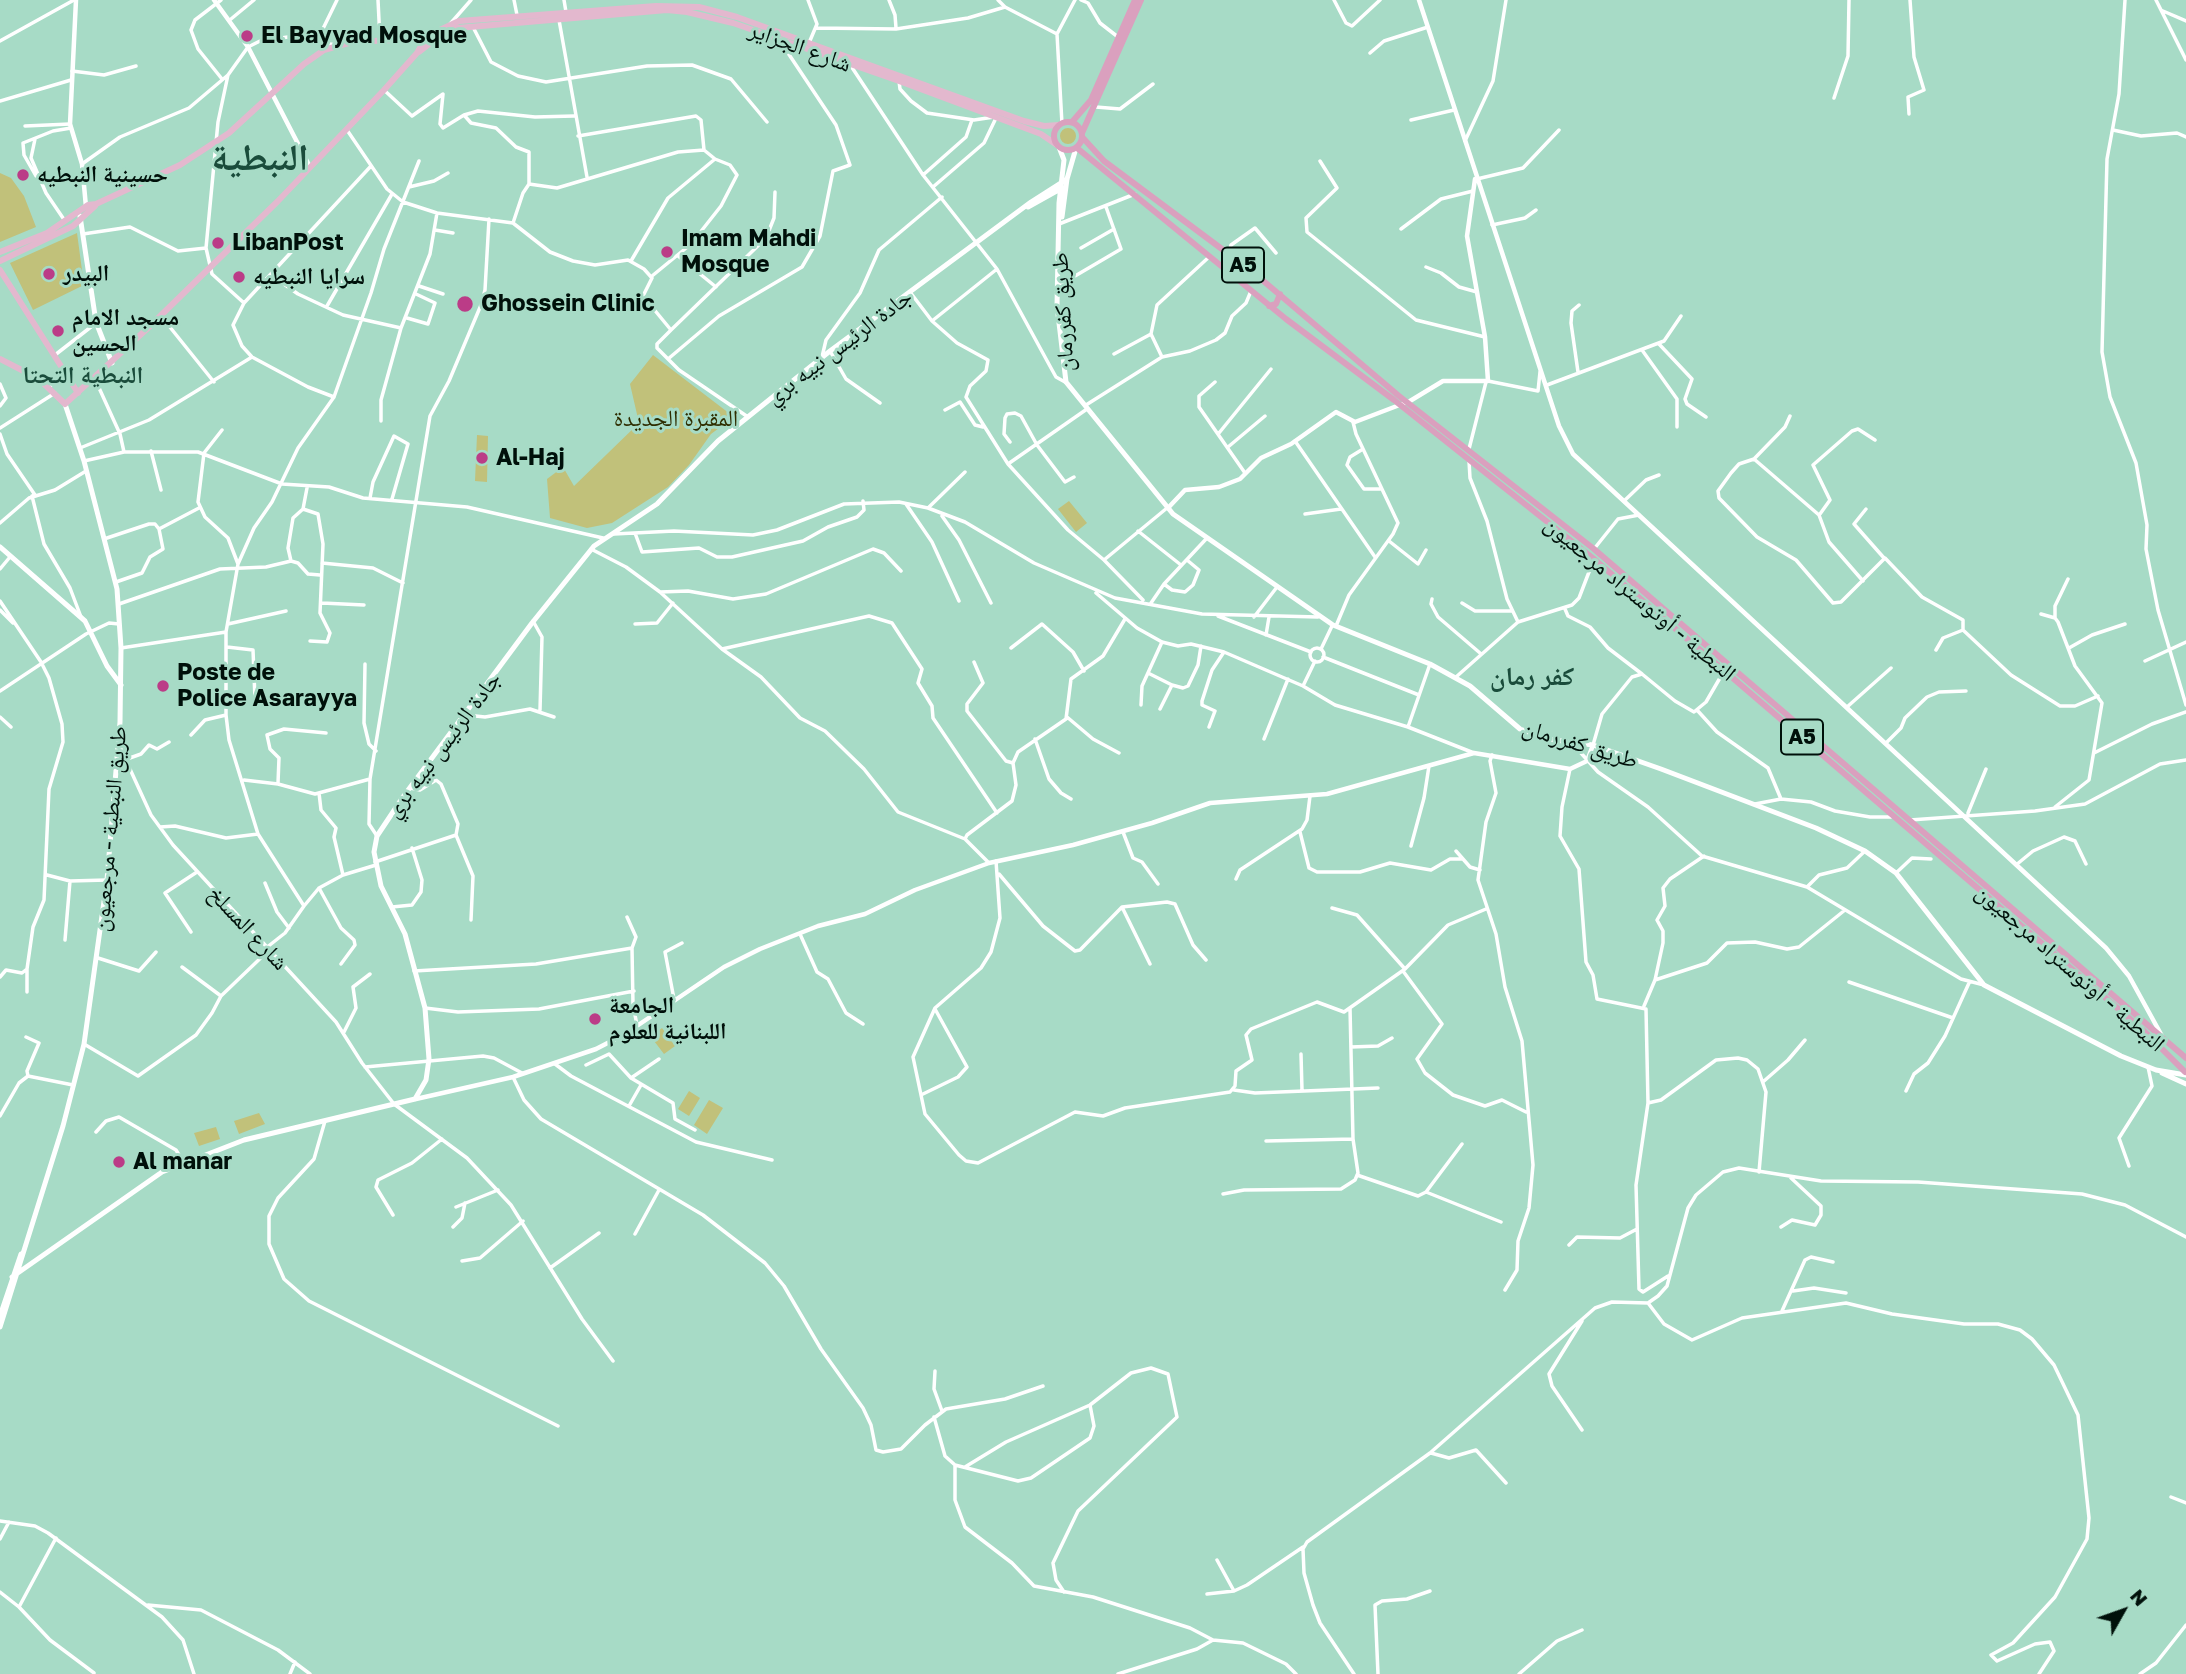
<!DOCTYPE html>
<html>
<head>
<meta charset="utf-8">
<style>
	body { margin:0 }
	#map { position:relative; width:2186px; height:1674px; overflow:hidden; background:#a7dbc6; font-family:"Golos Text",sans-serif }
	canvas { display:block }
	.north { position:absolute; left:2088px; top:1576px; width:70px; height:70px; -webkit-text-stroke:5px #a7dbc6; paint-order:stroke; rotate:50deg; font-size:19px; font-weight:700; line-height:28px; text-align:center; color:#00100a }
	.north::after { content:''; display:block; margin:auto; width:24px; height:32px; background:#00100a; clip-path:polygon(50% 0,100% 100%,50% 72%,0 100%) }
</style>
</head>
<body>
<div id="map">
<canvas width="2186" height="1674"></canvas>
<div class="north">N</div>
</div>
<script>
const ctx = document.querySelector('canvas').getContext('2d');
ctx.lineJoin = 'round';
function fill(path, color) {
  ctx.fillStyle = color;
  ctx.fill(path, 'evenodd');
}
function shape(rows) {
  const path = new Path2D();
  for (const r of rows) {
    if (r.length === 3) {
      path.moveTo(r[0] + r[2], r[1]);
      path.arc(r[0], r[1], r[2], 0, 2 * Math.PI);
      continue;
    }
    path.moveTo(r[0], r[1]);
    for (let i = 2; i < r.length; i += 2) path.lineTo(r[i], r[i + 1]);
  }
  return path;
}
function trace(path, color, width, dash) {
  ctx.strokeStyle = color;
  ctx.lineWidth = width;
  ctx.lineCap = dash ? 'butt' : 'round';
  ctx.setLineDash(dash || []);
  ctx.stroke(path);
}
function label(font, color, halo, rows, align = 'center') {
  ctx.font = font + ' "Golos Text","Noto Naskh Arabic",sans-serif';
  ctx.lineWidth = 6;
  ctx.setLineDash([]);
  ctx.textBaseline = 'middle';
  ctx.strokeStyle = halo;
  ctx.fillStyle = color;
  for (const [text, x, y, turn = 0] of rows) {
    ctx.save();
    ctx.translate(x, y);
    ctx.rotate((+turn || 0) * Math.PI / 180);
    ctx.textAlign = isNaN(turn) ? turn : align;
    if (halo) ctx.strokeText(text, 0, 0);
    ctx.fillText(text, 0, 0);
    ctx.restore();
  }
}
const green = shape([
	[1068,136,8],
	[0,173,11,178,24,196,36,227,0,242],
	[77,233,84,285,33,310,10,263],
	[653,355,734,417,711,434,689,465,668,487,612,523,587,528,550,518,547,479,563,467,574,486,639,423,630,384],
	[477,435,488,436,487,482,475,481],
	[1069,501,1087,523,1076,532,1058,509],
	[662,1028,675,1046,664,1054,651,1037],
	[689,1091,700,1098,689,1116,678,1109],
	[709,1100,723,1108,707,1134,694,1125],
	[259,1113,265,1124,239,1134,234,1121],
	[216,1127,220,1139,199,1146,194,1133]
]);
const minor = shape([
	[221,0,195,20,191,30,198,49,222,79],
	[378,0,380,40],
	[514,0,517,15],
	[564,0,566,12],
	[808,0,817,24,809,43],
	[889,0,895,15,896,28],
	[998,0,1005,7,1057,34],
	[1081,0,1088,3,1100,23,1118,37],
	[1334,0,1346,23,1352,26,1380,0],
	[2125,0,2119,94,2107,159,2102,352,2110,397,2136,463,2147,525,2146,549,2158,610,2186,705],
	[2156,0,2186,60],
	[2163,11,2186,21],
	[231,19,254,0],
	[559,20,587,177],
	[450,24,471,0],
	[473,27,491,62,518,76,546,82,647,66,692,65,731,79,767,122],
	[816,28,896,29,968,18,1005,7],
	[0,41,74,0],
	[317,41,337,0],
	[1370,53,1384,41,1428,27],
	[851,66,923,175,997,269,1051,368,1056,377,1065,382],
	[72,71,104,75,136,66],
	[899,81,900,89,911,101,927,113,974,120,994,117],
	[384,90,412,116,443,94,440,124,443,128,464,115,478,111,535,117,574,116],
	[1834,98,1848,56,1849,0],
	[0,101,71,80],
	[1096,107,1120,109,1153,84],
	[1909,114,1908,97,1924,90,1914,57,1910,0],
	[464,115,471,123,496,128,516,147,529,152,529,184],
	[1411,120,1454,110],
	[1062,124,1057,34,1075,0],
	[25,126,70,124],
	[347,130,387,189,403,202,437,213,513,223,550,252,573,261,595,265,628,260,644,269,652,278,643,296,671,330,657,344,657,348,679,370,748,417],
	[2113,130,2141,136,2177,133,2186,137],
	[578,136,696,116,701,120,704,150],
	[35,139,31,158,46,193,65,221],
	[1465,141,1493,81,1506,0],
	[1320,161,1337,188,1306,218,1307,232,1416,320,1485,337],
	[82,164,120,137,189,108,228,75],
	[923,175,966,137,972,120],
	[36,176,24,155,23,143,53,131,71,128],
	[1477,179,1523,168,1559,130],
	[409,187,434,181,448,173],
	[933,187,984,143,996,118],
	[513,223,523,193,529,184,557,188,678,152,704,150,715,159,668,198,631,261],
	[1059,224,1135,194],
	[1492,225,1525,218,1536,210],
	[1401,229,1441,199,1473,191],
	[435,230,453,233],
	[83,234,130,227,178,251,206,248],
	[1081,248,1114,229],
	[1229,253,1231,245,1255,228,1276,253],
	[678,256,716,287],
	[1426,267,1441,273,1459,287,1477,292],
	[271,275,298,294,343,315,401,328,430,254,437,213],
	[652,276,691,244,721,206,737,175,730,165,715,159],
	[419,286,443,294],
	[1058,286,1121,249,1106,207],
	[910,292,932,321,997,269],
	[244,303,212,274,206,248,218,122,228,75,248,47,260,41,288,37,336,45],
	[327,306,392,194],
	[161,316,214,382],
	[407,318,428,324,435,303,416,294],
	[932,321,957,343,988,360,986,371,970,386,966,397,1008,464,1087,409],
	[671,330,766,238,774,218,775,192],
	[1659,344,1692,379,1685,399,1687,404,1706,417],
	[1642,350,1677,399,1677,427],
	[830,351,846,379,880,403],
	[1114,354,1151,334],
	[55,355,96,323],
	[822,357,826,340,860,293,879,250,942,197],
	[1162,357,1151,334,1157,305,1209,257],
	[668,359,719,316,802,267,820,236,833,171,850,165,836,125,780,41],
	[1578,372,1571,323,1572,311,1579,305],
	[95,379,120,434,124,452],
	[1488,381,1538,391,1540,372],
	[1215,382,1199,396,1199,407,1245,473],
	[0,384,6,398,0,406],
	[1547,385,1664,341,1681,316],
	[49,387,64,372],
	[334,397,308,387,252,357,242,346,233,325,244,303,371,166],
	[1086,405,1162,357,1190,351,1216,340,1225,333,1232,316,1246,303,1251,291],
	[945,410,960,402,975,425,983,427],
	[1790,416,1785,427,1754,459,1739,464,1731,473,1718,491,1719,498,1757,537,1796,560,1833,603,1841,602,1885,558,1922,597,1963,620,1963,630],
	[381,421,381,400,401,328],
	[0,428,55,393],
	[222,430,204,453,198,502,205,517,228,538,238,564],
	[1219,433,1271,369],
	[0,434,7,454,35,495],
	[1295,441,1375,557],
	[1010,442,1004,434,1005,418,1007,414,1015,413,1021,416,1037,445,1065,482,1074,477],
	[1228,447,1265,416],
	[80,448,149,420,252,357],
	[1363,449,1350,457,1347,465,1364,489,1381,489],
	[1469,449,1486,382],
	[151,451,161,490],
	[1754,459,1819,515,1829,542,1863,581],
	[84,461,124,452,198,452,282,484,329,487,363,498,467,507,603,538],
	[1469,461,1470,478,1487,521,1507,599,1518,622],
	[1008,464,1068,530,1104,560],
	[307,488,303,509,293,518,288,548,291,561,298,563,308,574,320,575],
	[32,496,44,544,70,588,81,617],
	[370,498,373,482,394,436,408,444,392,499],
	[1624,501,1646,480,1659,475],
	[906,504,932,542,959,601],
	[928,508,965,472],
	[303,509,318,514,323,544,320,613,330,633,327,642,310,641],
	[1866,509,1854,524,1884,558],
	[1305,514,1341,509],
	[1820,514,1830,500,1813,465,1852,431,1858,429,1875,440],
	[942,516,959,540,991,603],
	[0,523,29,498,55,490,86,471],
	[1138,531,1181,565],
	[635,533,642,552,699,548,717,557,732,557,803,541,828,527,857,517,864,510,863,501],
	[614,534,674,531,753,535,777,530,844,504,899,502,928,508,965,522,1034,563,1115,598,1202,614,1318,617],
	[104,539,149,524,155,524,159,529,199,508],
	[1389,541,1418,564,1426,550],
	[591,549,626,567,660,592,722,649,869,616,892,623,922,669,918,683,932,706,933,718,997,813],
	[1594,549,1618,519,1639,515],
	[322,563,373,568,403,583],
	[0,569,10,557],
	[116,582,142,573,150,557,163,549,159,529],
	[1164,584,1172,590,1185,592,1193,585,1199,570,1187,560],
	[660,592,688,591,733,599,766,594,873,549,884,553,901,571],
	[1096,593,1137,628,1162,642,1178,646,1191,644,1224,652,1303,686,1335,705,1408,727,1474,753],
	[1432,599,1431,604,1438,617,1480,653],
	[1143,600,1104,560,1167,508],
	[0,601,41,662,49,678,62,724,63,742,49,789,44,900,33,927,27,969,22,973,6,970,0,977],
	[322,603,364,605],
	[1151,603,1164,584,1207,538],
	[1462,603,1475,611,1512,611],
	[119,604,220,569,266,567,291,561],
	[1565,609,1568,616,1590,627,1608,648,1642,674],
	[0,610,13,623],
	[2041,614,2055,618,2058,622,2075,666,2102,703,2089,780,2055,807],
	[1218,616,1311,652],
	[1254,617,1277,587],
	[2055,618,2055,606,2068,579],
	[533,621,542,637,540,710],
	[228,624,286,611],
	[635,624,657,623,673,603],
	[1336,626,1349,595,1393,534,1398,523,1356,434,1353,422],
	[226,632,226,715,229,740,258,834,304,906,285,933,266,948],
	[1266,635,1269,617],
	[227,647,253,650,255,699,258,704,325,701],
	[121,648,226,632,238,564,254,528,272,502,298,448,334,397,371,293,384,249,419,161],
	[1011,648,1042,624,1073,652,1084,671],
	[2069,648,2092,635,2125,624],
	[1317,655,7],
	[722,649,761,677,800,718,825,731,864,769,898,812,965,839],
	[1321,649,1332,626],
	[1936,650,1943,638,1963,630,2011,675,2060,706,2075,706,2098,696],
	[1323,657,1419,695],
	[2145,661,2186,642],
	[974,662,983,683,967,704,967,711,1006,761,1013,763],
	[365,664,364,723,369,744,376,751],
	[1148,673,1172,685],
	[1456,677,1518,622,1572,605,1579,598,1594,559],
	[1303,686,1315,661],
	[0,691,86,634,109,623,119,624],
	[1141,705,1142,686,1162,642],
	[1847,707,1891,668],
	[1160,709,1172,685,1183,688,1188,686,1198,665,1201,646],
	[1697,710,1717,732,1768,768,1781,799,1811,802,1835,811,1870,817,1891,817],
	[466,715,485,717,530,709,554,717],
	[0,717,11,727],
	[1067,717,1093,739,1119,753],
	[1209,727,1215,711,1202,705,1202,701,1212,670,1224,652],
	[1408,727,1430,664],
	[191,735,205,720,226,715],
	[1035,739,1049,779,1061,793,1071,799],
	[1264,739,1288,679],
	[1572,743,1598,772,1648,807,1702,856,1807,887,1961,979,1984,985],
	[1886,743,1901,728,1905,718,1927,697,1939,692,1966,691],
	[119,745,151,815,173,845,336,1022,362,1063,394,1104,467,1158,511,1205,582,1319,613,1361],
	[1593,745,1602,714,1632,677,1642,674,1675,701,1694,712,1706,702,1724,671],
	[2094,753,2152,724,2186,712],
	[1492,755,1490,761,1496,793,1486,822,1478,880,1496,934,1505,987,1522,1041,1533,1165,1529,1208,1518,1241,1517,1270,1505,1290],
	[127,759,141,754,149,745,157,749,169,742],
	[1570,769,1562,807,1560,836,1579,869,1586,962,1593,975,1597,999,1646,1009,1648,1103,1661,1100,1716,1060,1738,1058,1747,1060,1758,1069,1766,1092,1759,1172],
	[244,780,278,784,315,794,370,779],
	[278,783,279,758,270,749,267,735,284,729,326,733],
	[410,788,420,790,436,780,441,784,458,824,456,835,473,876,471,920],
	[319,793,321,810,336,828,334,837,343,875],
	[1755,804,1781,799],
	[1968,813,1986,769],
	[1910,820,2035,811,2085,804,2160,764,2186,760],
	[160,827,175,826,226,838,258,834],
	[1123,832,1133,858,1142,862,1158,884],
	[1300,832,1309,868,1317,872,1360,872,1390,863,1431,870,1450,859,1462,859],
	[377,836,369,824,370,779,430,416,449,381,481,305,485,290,489,219],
	[1411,846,1424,798,1429,766],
	[1456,851,1470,867,1480,870],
	[996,861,1000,918,991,952,981,968,935,1008,913,1057,925,1114,959,1155,966,1161,978,1163,1075,1112,1103,1116,1125,1108,1230,1092,1235,1086,1236,1071,1252,1060,1246,1035,1251,1029,1317,1002,1344,1012,1405,969,1448,925,1486,909],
	[375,862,456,835],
	[989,863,965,839,967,835,1012,801,1016,785,1013,763,1018,752,1066,719,1071,679,1103,656,1125,619],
	[2016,865,2033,851,2064,837,2075,841,2086,864],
	[1896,873,1912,858,1931,859],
	[999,874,1043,926,1075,951,1080,950,1122,907,1167,902,1175,904,1193,945,1206,960],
	[47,875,70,881,107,880],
	[1236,879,1240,870,1302,829,1307,820,1310,796],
	[265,883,277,912,289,928],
	[1807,887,1819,875,1847,868,1865,851],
	[319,888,341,928,354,940,355,945,341,964],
	[304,906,319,888,343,875,376,865],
	[392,907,412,905,421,892,422,880,412,848],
	[1122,907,1150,964],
	[1332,908,1357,915,1405,969],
	[627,917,636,937,632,948],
	[191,932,165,893,197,872],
	[800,934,817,972,828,979,846,1013,863,1024],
	[65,940,70,881],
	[98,958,139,971,156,952],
	[182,967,221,996,269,950],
	[27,969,27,992],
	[414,971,536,964,632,948,633,1005,637,1025],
	[1403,971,1442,1024,1417,1059,1425,1073,1453,1095,1485,1106,1502,1100,1526,1112],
	[1655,980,1707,963,1727,943,1755,942,1787,949,1799,947,1845,910],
	[1849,982,1953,1018],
	[674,999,665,952,682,943],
	[1644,1006,1655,980,1663,943,1663,931,1657,920,1665,906,1663,888,1670,879,1704,856],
	[425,1008,458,1012,539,1009,634,991],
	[344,1032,356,1008,353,987,370,974],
	[26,1037,39,1043,27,1071,28,1076],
	[84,1044,138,1076,196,1035,212,1013,221,996],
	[1351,1047,1378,1046,1392,1038],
	[1301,1054,1302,1090],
	[555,1064,571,1076,696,1142,772,1160],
	[586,1065,609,1054,631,1078,673,1103,675,1119,695,1130],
	[365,1067,483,1056,494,1058,522,1073],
	[513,1077,524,1100,541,1119,703,1215,765,1263,784,1286,821,1349,863,1408,871,1425,876,1450,883,1452,901,1449,925,1425,946,1409,1005,1399,1043,1386],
	[631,1078,659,1059],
	[1764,1081,1788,1060,1805,1040],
	[1234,1090,1255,1093,1378,1088],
	[1906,1091,1914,1074,1928,1063,1945,1036,1969,983],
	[923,1094,958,1077,967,1067,935,1009],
	[1648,1103,1636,1185,1639,1289,1643,1292,1668,1276],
	[629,1106,641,1085],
	[0,1116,19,1083,28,1076,73,1085],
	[325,1121,314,1159,278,1198,269,1216,269,1244,284,1279,309,1301,558,1426],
	[96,1132,106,1121,119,1117,176,1150,184,1163],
	[1266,1141,1353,1139],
	[2129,1166,2119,1138,2152,1086,2148,1067],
	[1357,1175,1418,1196,1426,1192,1462,1144],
	[1426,1192,1501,1222],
	[1223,1194,1244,1190,1341,1189,1355,1180,1358,1173,1353,1139,1350,1008],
	[456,1207,498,1190],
	[393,1215,376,1187,378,1180,412,1163,442,1139],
	[453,1227,462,1218,465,1203],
	[1781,1227,1792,1220,1815,1225,1821,1215,1821,1206,1791,1178],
	[635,1234,659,1190],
	[1569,1245,1577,1237,1620,1238,1637,1229],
	[462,1261,480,1258,523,1221],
	[550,1268,599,1233],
	[1793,1291,1814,1288,1846,1293],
	[1648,1303,1664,1324,1692,1340,1742,1318,1846,1303,1892,1314,1964,1324,1998,1324,2020,1330,2032,1339,2054,1365,2078,1415,2089,1518,2087,1539,2055,1597,2013,1643,1991,1655,1997,1661,2035,1644,2050,1642,2054,1651,2039,1674],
	[1782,1311,1805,1260,1811,1257,1833,1262],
	[1582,1321,1549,1374,1552,1386,1582,1430],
	[935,1371,934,1389,942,1411],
	[934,1417,945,1456,955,1465,1018,1481,1031,1478,1090,1438,1094,1426,1090,1405],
	[1431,1453,1449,1458,1476,1450,1506,1483],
	[955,1465,955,1500,965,1527,1012,1563,1034,1586,1093,1597,1190,1628,1213,1640,1243,1643,1286,1664,1296,1674],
	[965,1467,1006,1442,1090,1405,1131,1373,1151,1368,1168,1374,1177,1417,1078,1511,1053,1563,1056,1580,1064,1592],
	[2171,1497,2186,1503],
	[0,1521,35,1526,48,1533,162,1617,183,1640,194,1674],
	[0,1539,9,1522],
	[1217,1560,1234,1591],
	[0,1592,19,1607,56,1538],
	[1207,1594,1234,1591,1247,1585,1303,1547],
	[148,1605,201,1610,278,1650,310,1674],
	[19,1607,50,1640,94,1673],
	[290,1674,295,1662],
	[1118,1674,1197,1649,1213,1640],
	[1354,1674,1320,1623,1313,1605,1304,1573,1303,1549,1307,1542,1430,1453,1595,1308,1612,1302,1648,1303,1658,1296,1667,1286,1688,1208,1696,1195,1723,1172,1739,1168,1821,1181,1918,1182,2082,1194,2125,1205,2186,1237],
	[1378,1674,1375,1605,1382,1601,1407,1599,1430,1591],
	[1519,1674,1557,1641,1582,1630],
	[2140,1674,2156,1663,2186,1625]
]);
const tertiary = shape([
	[76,0,70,124,82,164,86,207],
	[214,0,248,47,310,167],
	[1419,0,1559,426,1573,454,2106,948,2129,976,2162,1036],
	[1168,508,1185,490,1219,487,1240,479,1261,458,1291,444,1336,412,1355,422,1410,401,1443,381,1488,381,1485,337,1467,236,1475,179],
	[416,1099,513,1077,596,1049,625,1034,724,967,760,949,818,926,865,914,915,890,989,863,1073,845,1152,823,1210,803,1327,794,1474,753,1570,769,1587,761,1593,745]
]);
const secondary = shape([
	[1059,147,1064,160,1059,203,1057,306,1066,382,1173,514,1333,625,1430,664,1470,686,1520,729,1548,739,1593,745,1661,769,1816,828,1865,851,1896,873,1984,985,2121,1056,2156,1070,2186,1075],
	[1028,207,1062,188],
	[80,216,96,322,112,363],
	[1062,217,1067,179,1076,148],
	[0,547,85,621,107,666,121,685],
	[2162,1073,2186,1084],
	[12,1277,162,1172,244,1140,415,1099,426,1080,429,1059,425,1008,405,934,381,886,374,852,377,836,403,797,532,623,594,546,657,504,718,441,830,351,1031,202,1067,179],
	[0,1316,21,1254],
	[0,1327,63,1126,84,1044,107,880,120,722,121,648,117,589,84,461,65,404]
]);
const primary = shape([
	[419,52,442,34,458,28,667,10,687,12,733,23,899,81,1041,134,1057,145],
	[0,252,47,233,88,205,96,204,180,165,229,133,304,64,324,50,352,42,414,39,425,42],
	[0,261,73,226,95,206],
	[0,270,78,393],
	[0,359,39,379,65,404,149,327,278,201,384,90,417,53,427,36,459,21,656,6,699,7,737,17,1024,121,1044,126,1059,125]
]);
const trunk = shape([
	[1068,136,14],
	[1072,122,1091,100,1135,0],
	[1082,133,1141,0],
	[1083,138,1104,161,1254,273,1399,396,1594,549,2186,1058],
	[1077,148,1286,319,1394,400,1594,559,2143,1030,2185,1072],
	[1269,306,1276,304,1280,294]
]);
const markers = [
	[247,36,7,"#bb3c87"],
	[23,175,7,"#bb3c87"],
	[218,243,7,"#bb3c87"],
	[667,252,7,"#bb3c87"],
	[49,274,7,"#bb3c87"],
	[239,277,7,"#bb3c87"],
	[465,304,9,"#bb3c87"],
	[58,331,7,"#bb3c87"],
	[482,458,7,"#bb3c87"],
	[163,686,7,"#bb3c87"],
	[595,1019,7,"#bb3c87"],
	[119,1162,7,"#bb3c87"]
];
const shields = [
	[1243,265,42],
	[1802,737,42]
];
const shieldNames = [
	["A5",1243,265],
	["A5",1802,737]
];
const poiNames = [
	["El Bayyad Mosque",261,36],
	["حسينية النبطيه",37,175],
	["Imam Mahdi",681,239],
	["Mosque",681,265],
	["LibanPost",232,243],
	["البيدر",63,274],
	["سرايا النبطيه",253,277],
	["Ghossein Clinic",481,304],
	["مسجد الامام",72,318],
	["الحسين",72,344],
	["Al-Haj",496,458],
	["Poste de",177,673],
	["Police Asarayya",177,699],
	["الجامعة",609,1006],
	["اللبنانية للعلوم",609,1032],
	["Al manar",133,1162]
];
const streetNames = [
	["شارع الجزاير",800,47,20],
	["طريق كفررمان",1063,312,-93],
	["جادة الرئيس نبيه بري",839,347,-37],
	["النبطية - أوتوستراد مرجعيون",1640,599,40],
	["طريق كفررمان",1580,744,17],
	["جادة الرئيس نبيه بري",443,745,-53],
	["طريق النبطية - مرجعيون",110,829,-85],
	["شارع المسلخ",248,928,47],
	["النبطية - أوتوستراد مرجعيون",2070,968,41]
];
const parkNames = [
	["المقبرة الجديدة",676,419]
];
const neighbourhoodNames = [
	["النبطية التحتا",83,375]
];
const quarterNames = [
	["كفر رمان",1532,677]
];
const townNames = [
	["النبطية",260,158]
];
fill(green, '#c1c17a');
trace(minor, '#fff', 3.5);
trace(tertiary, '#fff', 4.5);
trace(secondary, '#fff', 5);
trace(primary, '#e3b8ce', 6);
trace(trunk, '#daa0be', 6);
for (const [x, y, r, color] of markers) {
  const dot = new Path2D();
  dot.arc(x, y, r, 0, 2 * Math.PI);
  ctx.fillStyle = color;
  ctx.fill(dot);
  trace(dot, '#a7dbc6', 2.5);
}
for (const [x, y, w] of shields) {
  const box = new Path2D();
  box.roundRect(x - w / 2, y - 17.5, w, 35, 5);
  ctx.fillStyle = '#a7dbc6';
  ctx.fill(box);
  trace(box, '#00100a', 2);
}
label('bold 21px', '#00100a', null, shieldNames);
label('bold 23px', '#00100a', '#a7dbc6', poiNames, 'left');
label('23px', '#00100a', '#a7dbc6', streetNames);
label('23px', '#2e2d00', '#a7dbc6', parkNames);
label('bold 24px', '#1a4c3b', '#a7dbc6', neighbourhoodNames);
label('bold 26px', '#1a4c3b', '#a7dbc6', quarterNames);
label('bold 37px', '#1a4c3b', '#a7dbc6', townNames);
</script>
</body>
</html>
